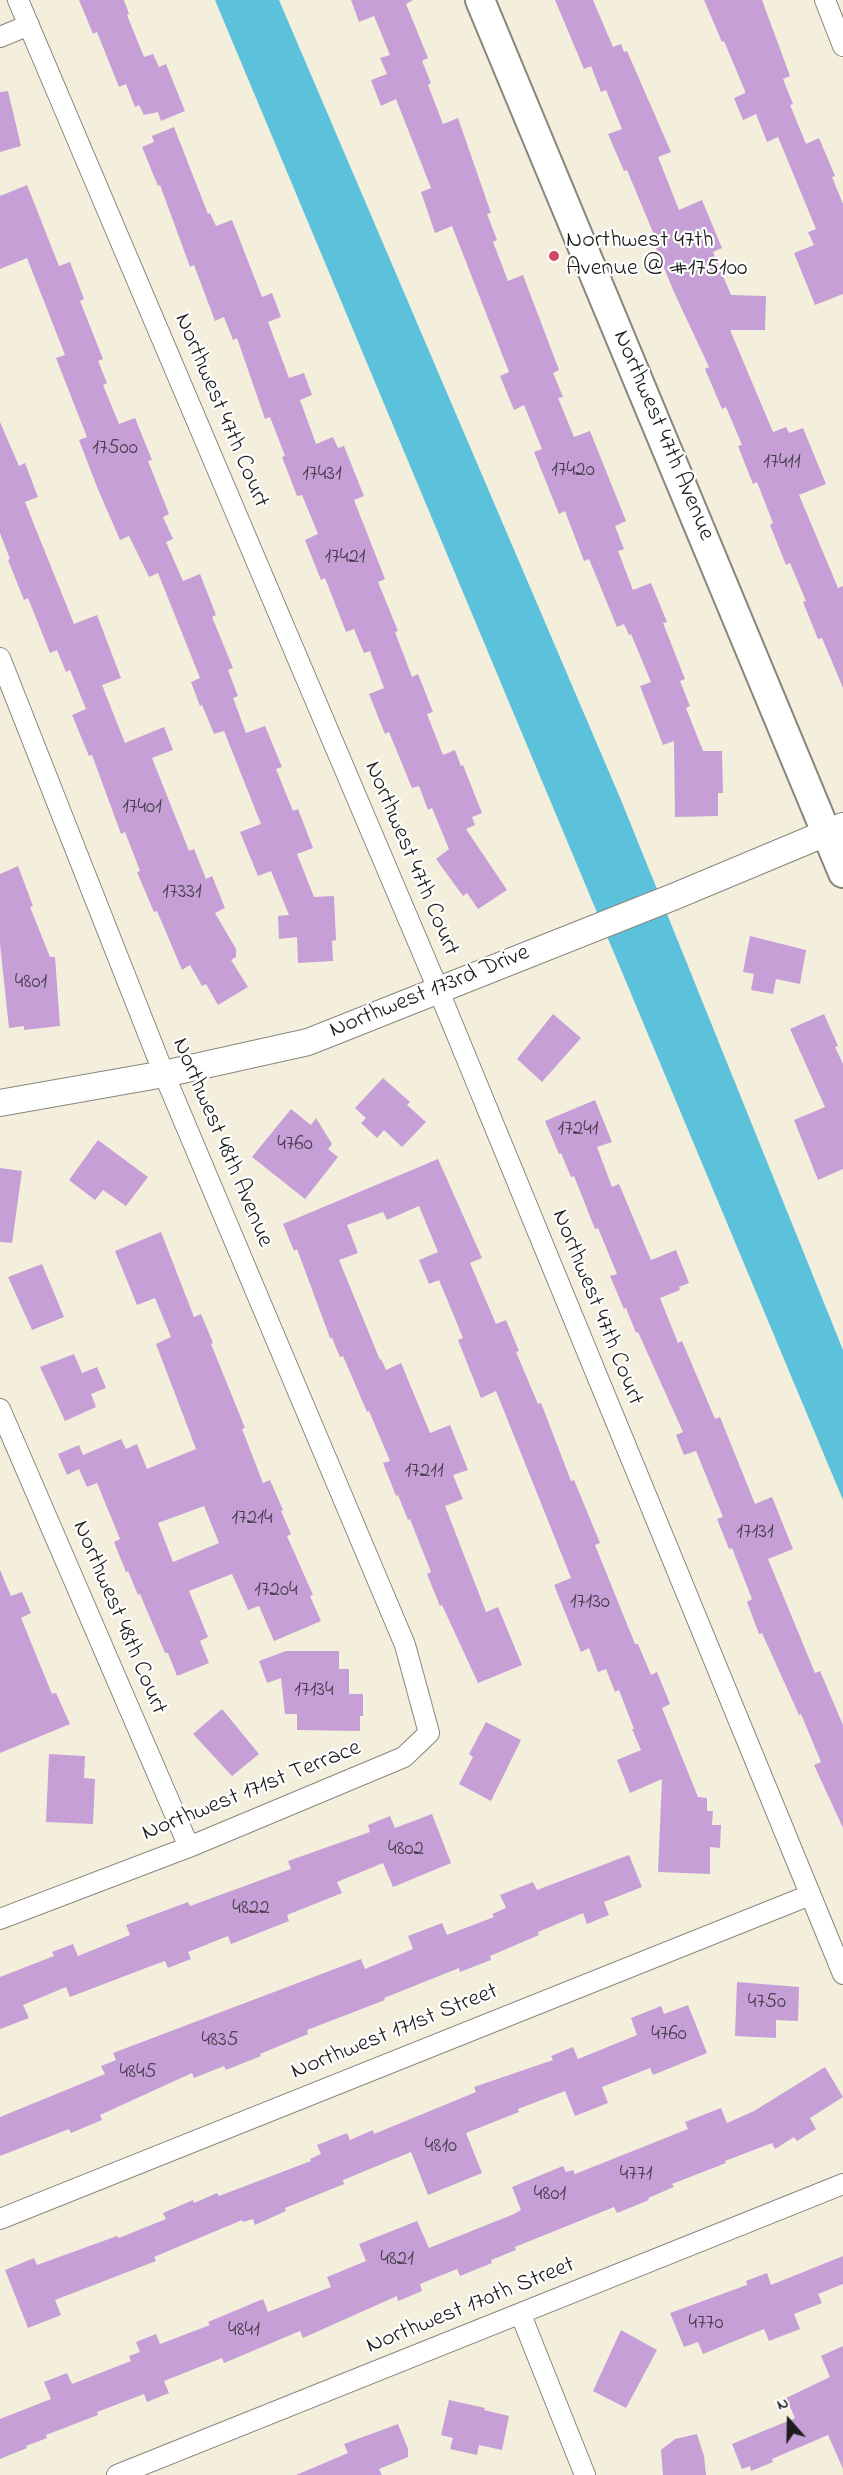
<!DOCTYPE html>
<html>
<head>
<meta charset="utf-8">
<style>
	body { margin:0 }
	#map { position:relative; width:843px; height:2475px; overflow:hidden; background:#f4efdd; font-family:"Indie Flower",sans-serif }
	canvas { display:block }
	.north { position:absolute; left:759px; top:2391px; width:60px; height:60px; -webkit-text-stroke:4px #fff; paint-order:stroke; rotate:340deg; font-size:16px; font-weight:700; line-height:24px; text-align:center; color:#1c1c1c }
	.north::after { content:''; display:block; margin:auto; width:21px; height:27px; background:#1c1c1c; clip-path:polygon(50% 0,100% 100%,50% 72%,0 100%) }
</style>
</head>
<body>
<div id="map">
<canvas width="843" height="2475"></canvas>
<div class="north">N</div>
</div>
<script>
const ctx = document.querySelector('canvas').getContext('2d');
ctx.lineJoin = 'round';
function fill(path, color) {
  ctx.fillStyle = color;
  ctx.fill(path, 'evenodd');
}
function shape(rows) {
  const path = new Path2D();
  for (const r of rows) {
    path.moveTo(r[0], r[1]);
    for (let i = 2; i < r.length; i += 2) path.lineTo(r[i], r[i + 1]);
  }
  return path;
}
function trace(path, color, width, dash) {
  ctx.strokeStyle = color;
  ctx.lineWidth = width;
  ctx.lineCap = dash ? 'butt' : 'round';
  ctx.setLineDash(dash || []);
  ctx.stroke(path);
}
function label(font, color, halo, rows, align = 'center') {
  ctx.font = font + ' "Indie Flower",sans-serif';
  ctx.lineWidth = 4.5;
  ctx.setLineDash([]);
  ctx.textBaseline = 'middle';
  ctx.strokeStyle = halo;
  ctx.fillStyle = color;
  for (const [text, x, y, turn = 0] of rows) {
    ctx.save();
    ctx.translate(x, y);
    ctx.rotate((+turn || 0) * Math.PI / 180);
    ctx.textAlign = isNaN(turn) ? turn : align;
    if (halo) ctx.strokeText(text, 0, 0);
    ctx.fillText(text, 0, 0);
    ctx.restore();
  }
}
const water = shape([
	[215,0,279,0,621,800,843,1350,843,1500]
]);
const building = shape([
	[79,0,124,0,129,14,127,15,144,57,153,54,159,67,166,64,185,111,161,121,158,112,144,115,139,105,135,107,126,84,119,87,97,32,93,34],
	[351,0,413,0,406,4,428,58,422,61,431,83,428,85,443,124,458,118,491,213,487,214,497,240,493,242,508,281,523,275,559,370,553,373,563,397,558,398,574,437,590,431,626,521,615,526,624,549,618,551,633,590,651,583,667,622,663,623,685,679,680,681,690,706,686,708,703,751,722,751,723,793,718,793,718,816,675,817,674,741,663,745,640,686,651,682,631,634,629,635,624,624,617,627,589,559,584,561,565,511,559,514,534,452,542,449,524,405,514,410,500,376,509,372,452,226,435,233,421,192,431,188,396,99,381,106,371,80,387,74,380,58,390,55,374,16,359,22],
	[555,0,593,0,613,47,621,44,624,52,627,51,671,152,658,157,679,210,702,200,722,248,713,252,731,295,766,296,765,330,730,330,773,432,786,427,789,433,803,428,826,484,799,495,838,588,843,586,843,688,822,638,818,639,803,602,806,601,790,563,786,565,770,525,773,523,757,482,753,484,738,446,742,445,726,407,722,409,705,369,709,367,673,290,654,243,657,242,627,170,624,171,608,134,622,129,606,90,601,92,591,66,584,69],
	[704,0,762,0,790,76,783,79,793,104,790,105,806,144,819,138,835,176,832,177,843,204,843,294,815,305,794,253,814,245,808,232,816,229,778,137,767,142,756,114,743,120,734,98,745,93,745,91,724,41,722,42],
	[8,91,21,146,0,152,0,92],
	[174,127,208,214,210,213,216,226,232,220,262,297,272,293,281,317,268,322,289,378,304,373,312,395,300,400,316,444,333,437,338,448,344,446,364,496,354,500,385,579,378,582,398,631,395,632,412,677,418,674,433,712,427,714,443,755,455,750,461,766,463,765,482,813,472,817,475,825,466,829,507,890,478,909,467,893,463,896,436,859,449,849,432,808,428,810,419,786,412,788,389,732,385,734,369,694,384,688,370,651,364,653,354,629,346,632,325,578,321,580,305,540,318,534,302,495,297,496,282,457,285,456,270,417,265,419,237,338,233,340,224,317,215,321,194,265,190,267,160,185,158,186,142,147,154,142,152,136],
	[27,185,59,266,70,262,84,299,80,301,103,359,98,361,107,383,103,385,119,424,135,418,152,460,148,461,169,514,163,517,173,539,166,542,183,581,200,574,216,615,212,617,233,668,228,670,238,696,233,698,246,733,265,726,282,767,276,769,293,811,298,809,313,848,297,854,314,897,334,896,336,940,332,941,333,961,298,963,297,937,279,939,278,916,289,915,271,871,258,876,240,832,261,824,224,731,214,734,202,705,200,706,191,682,200,678,158,573,149,577,129,536,120,540,97,487,79,440,87,437,56,358,65,355,27,258,0,269,0,196],
	[0,422,19,466,25,463,38,497,25,502,74,624,97,615,121,678,102,685,125,743,164,727,173,750,152,758,189,851,194,849,206,879,212,876,225,908,215,913,236,949,236,957,231,960,248,987,218,1005,206,984,202,986,190,965,182,970,157,911,154,912,137,872,140,871,125,832,121,834,92,755,89,756,72,715,86,709,70,670,66,672,57,650,50,653,28,598,24,600,8,560,10,559,0,533],
	[18,866,33,906,30,907,50,957,55,957,60,1026,24,1030,24,1026,9,1028,0,944,0,874],
	[750,936,806,950,800,984,776,979,773,994,751,990,754,974,743,972],
	[553,1014,581,1038,542,1082,517,1059],
	[824,1014,838,1046,835,1047,843,1064,843,1169,818,1180,794,1120,825,1107,790,1029],
	[383,1078,410,1102,407,1105,426,1122,402,1147,384,1130,377,1138,361,1123,366,1118,355,1108],
	[595,1100,612,1142,597,1147,612,1187,619,1184,651,1260,676,1250,689,1283,679,1287,680,1290,660,1298,678,1343,682,1341,715,1419,720,1417,755,1504,772,1497,793,1549,768,1559,815,1673,820,1671,843,1725,843,1828,814,1765,821,1762,801,1714,799,1715,762,1633,759,1634,747,1602,752,1599,732,1548,729,1549,717,1519,723,1517,696,1451,684,1455,676,1435,683,1432,638,1332,636,1333,626,1308,624,1309,610,1276,617,1274,598,1228,595,1229,574,1176,571,1177,561,1153,559,1154,545,1121],
	[291,1109,311,1125,316,1118,332,1144,328,1149,338,1157,305,1199,252,1157],
	[98,1140,148,1177,126,1206,103,1190,95,1200,69,1180],
	[438,1159,482,1258,470,1263,496,1324,506,1320,519,1351,516,1352,538,1404,541,1403,571,1481,574,1480,600,1543,595,1545,635,1644,638,1644,651,1675,657,1672,670,1704,662,1708,698,1797,707,1798,707,1811,713,1811,712,1825,721,1825,720,1848,710,1847,710,1874,658,1872,662,1779,630,1793,617,1760,641,1750,632,1729,634,1729,619,1690,615,1692,606,1669,598,1672,589,1648,581,1652,554,1585,571,1578,496,1391,481,1398,458,1340,463,1338,439,1280,429,1284,419,1260,438,1252,419,1206,387,1220,383,1212,347,1225,358,1253,339,1260,380,1360,381,1359,386,1370,401,1363,430,1433,450,1425,468,1470,453,1475,463,1499,445,1506,486,1612,498,1607,522,1665,478,1683,442,1605,440,1606,427,1574,431,1572,410,1519,408,1520,398,1495,396,1496,383,1463,390,1461,369,1411,367,1412,343,1356,340,1357,332,1338,330,1338,297,1249,294,1251,283,1224],
	[0,1168,22,1171,12,1243,0,1242],
	[161,1232,194,1317,201,1314,213,1343,211,1344,245,1428,242,1429,263,1483,270,1480,283,1510,281,1511,291,1534,287,1536,313,1595,310,1596,321,1621,274,1641,259,1606,248,1610,232,1574,189,1591,208,1637,200,1641,209,1663,177,1676,168,1653,165,1653,140,1594,138,1595,128,1571,126,1572,114,1542,120,1539,97,1483,87,1487,79,1469,67,1475,58,1454,79,1445,83,1455,121,1439,126,1449,137,1444,147,1469,196,1449,156,1344,171,1337,155,1298,137,1305,115,1251],
	[204,1506,219,1543,173,1562,158,1523],
	[42,1264,64,1317,32,1330,8,1277],
	[74,1354,82,1373,97,1367,106,1388,91,1394,96,1407,65,1421,40,1367],
	[0,1570,11,1596,22,1592,31,1613,21,1618,52,1694,56,1693,70,1724,0,1753],
	[286,1651,339,1651,339,1669,349,1669,349,1694,363,1694,363,1716,360,1716,360,1731,297,1730,297,1714,285,1714,281,1678,267,1683,259,1661],
	[222,1709,259,1754,232,1776,193,1734],
	[486,1722,521,1740,491,1801,459,1784,473,1757,469,1754],
	[49,1754,85,1756,84,1778,95,1779,93,1824,46,1822],
	[432,1814,451,1863,393,1887,383,1863,337,1882,342,1893,287,1915,289,1921,231,1944,228,1936,188,1952,191,1959,168,1968,165,1961,151,1966,70,1997,66,1987,23,2005,29,2018,0,2029,0,1977,54,1956,52,1952,73,1944,78,1956,130,1935,126,1925,188,1902,190,1906,291,1869,288,1861,370,1832,368,1825,390,1816,395,1828],
	[629,1855,642,1887,604,1902,609,1915,587,1924,583,1913,538,1932,539,1935,490,1956,491,1960,460,1972,459,1968,384,1998,385,2000,307,2030,308,2034,260,2054,261,2056,226,2070,224,2066,194,2078,192,2073,100,2115,102,2120,71,2133,69,2129,0,2156,0,2117,105,2074,101,2066,116,2060,113,2053,361,1959,365,1969,413,1949,408,1936,442,1923,447,1935,494,1917,492,1914,506,1908,500,1895,533,1882,537,1890],
	[737,1982,799,1987,798,2021,776,2020,776,2038,735,2036],
	[688,2005,707,2053,653,2075,650,2068,602,2087,608,2103,575,2116,565,2091,518,2109,519,2112,466,2133,482,2173,428,2195,411,2152,343,2180,344,2184,285,2208,286,2211,255,2225,253,2219,243,2222,242,2220,154,2257,156,2261,55,2300,61,2315,28,2328,5,2270,34,2258,37,2265,117,2236,119,2238,166,2219,163,2213,193,2200,194,2203,217,2193,219,2196,311,2161,310,2159,321,2154,317,2145,347,2133,350,2140,373,2130,374,2134,476,2092,474,2087,553,2060,551,2056,573,2047,578,2059,637,2035,631,2018,661,2006,664,2014],
	[825,2067,843,2097,810,2118,816,2129,797,2141,794,2137,775,2149,772,2143,725,2161,726,2163,672,2184,674,2187,648,2198,649,2200,617,2213,614,2207,515,2247,516,2250,491,2260,492,2263,460,2276,457,2269,420,2284,422,2291,398,2301,397,2296,303,2338,300,2331,224,2363,222,2358,164,2381,169,2393,147,2402,144,2394,97,2412,98,2415,46,2435,47,2438,26,2446,27,2448,0,2459,0,2419,51,2399,44,2382,67,2373,72,2384,131,2361,129,2356,140,2352,136,2342,156,2334,160,2344,210,2325,208,2322,263,2299,268,2312,331,2287,327,2277,366,2261,359,2244,417,2221,429,2248,514,2214,521,2210,512,2187,563,2166,566,2172,573,2170,575,2174,688,2129,685,2122,721,2108,727,2123,754,2111],
	[843,2256,843,2284,818,2294,822,2303,794,2314,800,2329,769,2341,764,2329,703,2354,698,2342,684,2347,670,2313,747,2285,746,2281,767,2273,771,2285],
	[621,2330,657,2350,626,2408,593,2391],
	[843,2346,843,2469,828,2435,772,2459,773,2462,751,2471,750,2466,742,2469,732,2444,795,2418,786,2398,830,2377,821,2356],
	[449,2400,485,2408,484,2410,509,2416,502,2450,479,2445,477,2455,450,2449,453,2438,441,2435],
	[398,2424,408,2449,408,2457,379,2469,382,2475,296,2475,348,2453,344,2444],
	[697,2434,704,2456,706,2475,663,2475,661,2450,675,2439]
]);
const minor = shape([
	[18,0,438,989,843,1974],
	[825,0,843,46],
	[0,37,29,25],
	[0,658,164,1074,405,1645,429,1733,404,1757,189,1847,0,1919],
	[0,1409,189,1847],
	[0,2219,810,1895],
	[521,2315,585,2475],
	[117,2475,843,2184]
]);
const tertiary = shape([
	[0,1103,164,1074,308,1042,673,897,843,826]
]);
const secondary = shape([
	[480,0,843,873]
]);
const markers = [
	[554,256,6,"#d1495b"]
];
const numberNames = [
	["17500",115,450],
	["17411",782,464],
	["17420",573,472],
	["17431",322,476],
	["17421",345,559],
	["17401",142,809],
	["17331",182,894],
	["4801",31,984],
	["17241",578,1131],
	["4760",295,1146],
	["17211",424,1473],
	["17214",252,1520],
	["17131",755,1534],
	["17204",276,1592],
	["17130",590,1604],
	["17134",314,1692],
	["4802",406,1851],
	["4822",251,1910],
	["4750",767,2004],
	["4760",669,2036],
	["4835",220,2042],
	["4845",138,2074],
	["4810",441,2148],
	["4771",636,2176],
	["4801",550,2196],
	["4821",397,2261],
	["4770",706,2325],
	["4841",244,2332]
];
const poiNames = [
	["Northwest 47th",566,242],
	["Avenue @ #175100",566,270]
];
const streetNames = [
	["Northwest 47th Court",220,411,67],
	["Northwest 47th Avenue",662,436,67],
	["Northwest 47th Court",410,859,67],
	["Northwest 173rd Drive",430,993,-22],
	["Northwest 48th Avenue",221,1143,67],
	["Northwest 47th Court",596,1308,68],
	["Northwest 48th Court",118,1618,67],
	["Northwest 171st Terrace",252,1792,-22],
	["Northwest 171st Street",395,2033,-22],
	["Northwest 170th Street",471,2307,-22]
];
fill(water, '#5cc1da');
fill(building, '#c69fd7');
trace(minor, '#88867c', 22);
trace(tertiary, '#88867c', 28);
trace(secondary, '#88867c', 32);
trace(minor, '#fff', 20);
trace(tertiary, '#fff', 26);
trace(secondary, '#fff', 28);
for (const [x, y, r, color] of markers) {
  const dot = new Path2D();
  dot.arc(x, y, r, 0, 2 * Math.PI);
  ctx.fillStyle = color;
  ctx.fill(dot);
  trace(dot, '#fff', 2);
}
label('21px', '#463d4b', null, numberNames);
label('24px', '#1c1c1c', '#fff', poiNames, 'left');
label('24px', '#1c1c1c', '#fff', streetNames);
</script>
</body>
</html>
